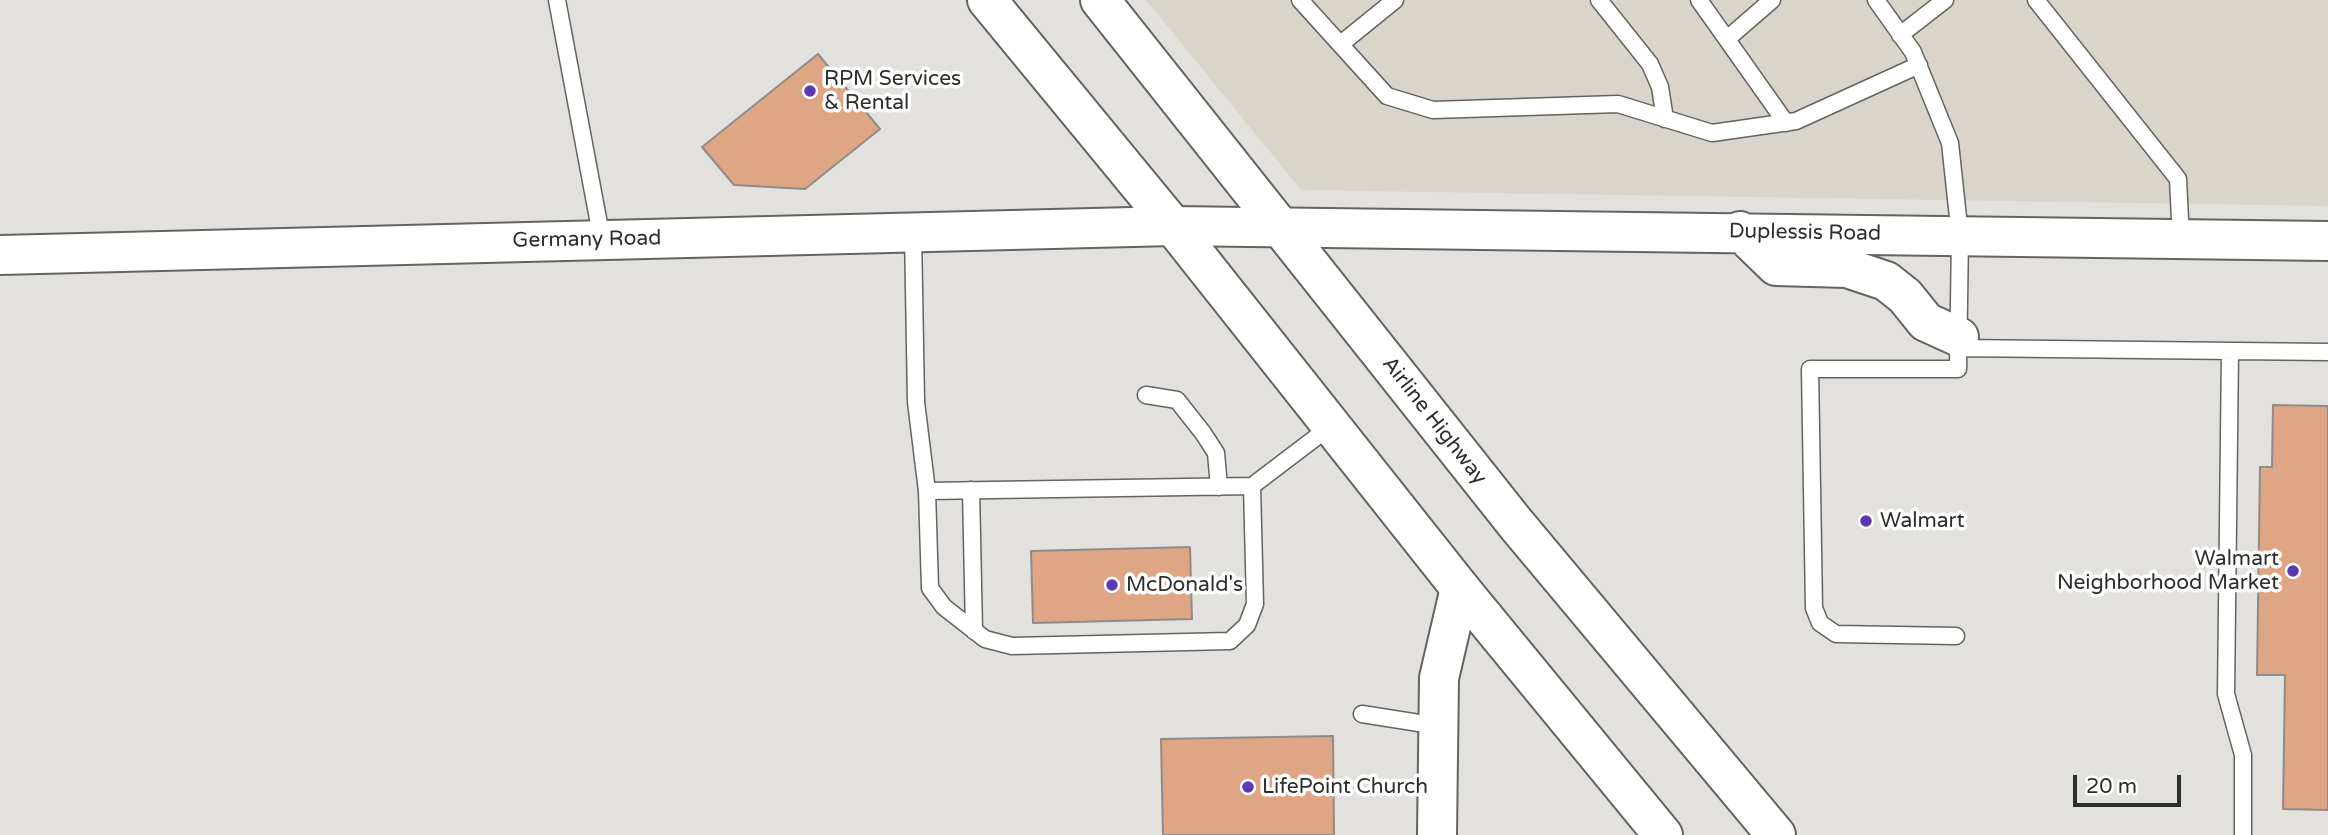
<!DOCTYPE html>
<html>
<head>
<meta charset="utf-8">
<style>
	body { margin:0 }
	#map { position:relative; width:2328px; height:835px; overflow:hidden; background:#e3e1de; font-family:"Varela Round",sans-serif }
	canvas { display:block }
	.scale { position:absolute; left:2073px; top:775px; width:108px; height:32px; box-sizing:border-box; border:4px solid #2d2d2b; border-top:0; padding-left:9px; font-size:21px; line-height:24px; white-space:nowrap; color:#2d2d2b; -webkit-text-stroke:5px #fff; paint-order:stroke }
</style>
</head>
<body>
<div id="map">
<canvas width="2328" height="835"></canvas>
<div class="scale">20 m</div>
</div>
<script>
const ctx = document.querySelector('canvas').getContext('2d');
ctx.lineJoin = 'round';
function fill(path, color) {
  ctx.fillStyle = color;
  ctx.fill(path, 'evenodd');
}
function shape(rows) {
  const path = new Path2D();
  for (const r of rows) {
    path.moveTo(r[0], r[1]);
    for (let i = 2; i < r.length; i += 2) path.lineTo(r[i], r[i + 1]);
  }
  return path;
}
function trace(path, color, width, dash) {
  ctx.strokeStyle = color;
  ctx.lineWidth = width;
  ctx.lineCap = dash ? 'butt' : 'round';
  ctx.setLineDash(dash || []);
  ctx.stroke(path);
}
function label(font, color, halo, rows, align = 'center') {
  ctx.font = font + ' "Varela Round",sans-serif';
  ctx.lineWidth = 7;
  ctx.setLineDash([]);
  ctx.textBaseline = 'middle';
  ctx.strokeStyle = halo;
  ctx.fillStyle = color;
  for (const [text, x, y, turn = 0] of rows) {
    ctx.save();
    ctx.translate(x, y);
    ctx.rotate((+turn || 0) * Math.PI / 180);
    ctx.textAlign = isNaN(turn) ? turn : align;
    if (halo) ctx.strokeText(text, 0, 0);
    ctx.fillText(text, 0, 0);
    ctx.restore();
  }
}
const built = shape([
	[1146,0,2328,0,2328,206,1301,190]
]);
const building = shape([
	[818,54,880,129,805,189,734,185,702,147,818,54],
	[2273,405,2328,406,2328,810,2283,809,2285,675,2257,675,2260,467,2272,467,2273,405],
	[1190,547,1192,619,1033,623,1031,551,1190,547],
	[1333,736,1334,835,1163,835,1161,739,1333,736]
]);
const lane = shape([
	[557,0,602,240],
	[1300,0,1387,96,1433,110,1618,104,1712,133,1796,121,1919,65],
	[1599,0,1650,64,1660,87,1665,119],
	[1699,0,1786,123],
	[1876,0,1913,52,1950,143,1960,236,1958,369,1810,369,1814,608,1820,623,1836,634,1956,636],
	[2036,0,2178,179,2181,239],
	[1900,35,1945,0],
	[1727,39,1772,0],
	[1342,43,1395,0],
	[913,232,916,402,927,491,930,588,944,607,985,639,1012,646,1230,641,1247,625,1255,604,1252,486],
	[1959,348,2328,352],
	[2230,351,2226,694,2243,755,2243,835],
	[1146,395,1177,400,1203,433,1216,453,1219,487],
	[971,490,974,631],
	[927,491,1252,486,1331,426],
	[1362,714,1438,726]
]);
const secondary = shape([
	[1740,231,1776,266,1847,268,1886,281,1905,296,1926,322,1959,337],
	[0,255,1173,226,2328,241],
	[1437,835,1439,678,1460,588]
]);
const highway = shape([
	[987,0,1173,226,1460,588,1663,835],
	[1100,0,1516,524,1776,835]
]);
const markers = [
	[810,91,7,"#5c39b1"],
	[1866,521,7,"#5c39b1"],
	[2293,571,7,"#5c39b1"],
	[1112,585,7,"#5c39b1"],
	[1248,787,7,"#5c39b1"]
];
const poiNames = [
	["RPM Services",824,79],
	["& Rental",824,103],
	["Walmart",1880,521],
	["Walmart",2279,559,"right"],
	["Neighborhood Market",2279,583,"right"],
	["McDonald's",1126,585],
	["LifePoint Church",1262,787]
];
const streetNames = [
	["Duplessis Road",1805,233,1],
	["Germany Road",587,240,-1],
	["Airline Highway",1434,421,52]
];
fill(built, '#d9d5cb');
fill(building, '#dea684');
trace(building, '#8e8b89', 2);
trace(lane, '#646360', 19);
trace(secondary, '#646360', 42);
trace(highway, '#646360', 42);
trace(lane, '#fff', 16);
trace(secondary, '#fff', 38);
trace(highway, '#fff', 38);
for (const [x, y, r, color] of markers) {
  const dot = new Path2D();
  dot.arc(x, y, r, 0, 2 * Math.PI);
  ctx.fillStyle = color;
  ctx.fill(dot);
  trace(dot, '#fff', 2.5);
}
label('21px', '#2d2d2b', '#fff', poiNames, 'left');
label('21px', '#2d2d2b', '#fff', streetNames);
</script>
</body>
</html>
